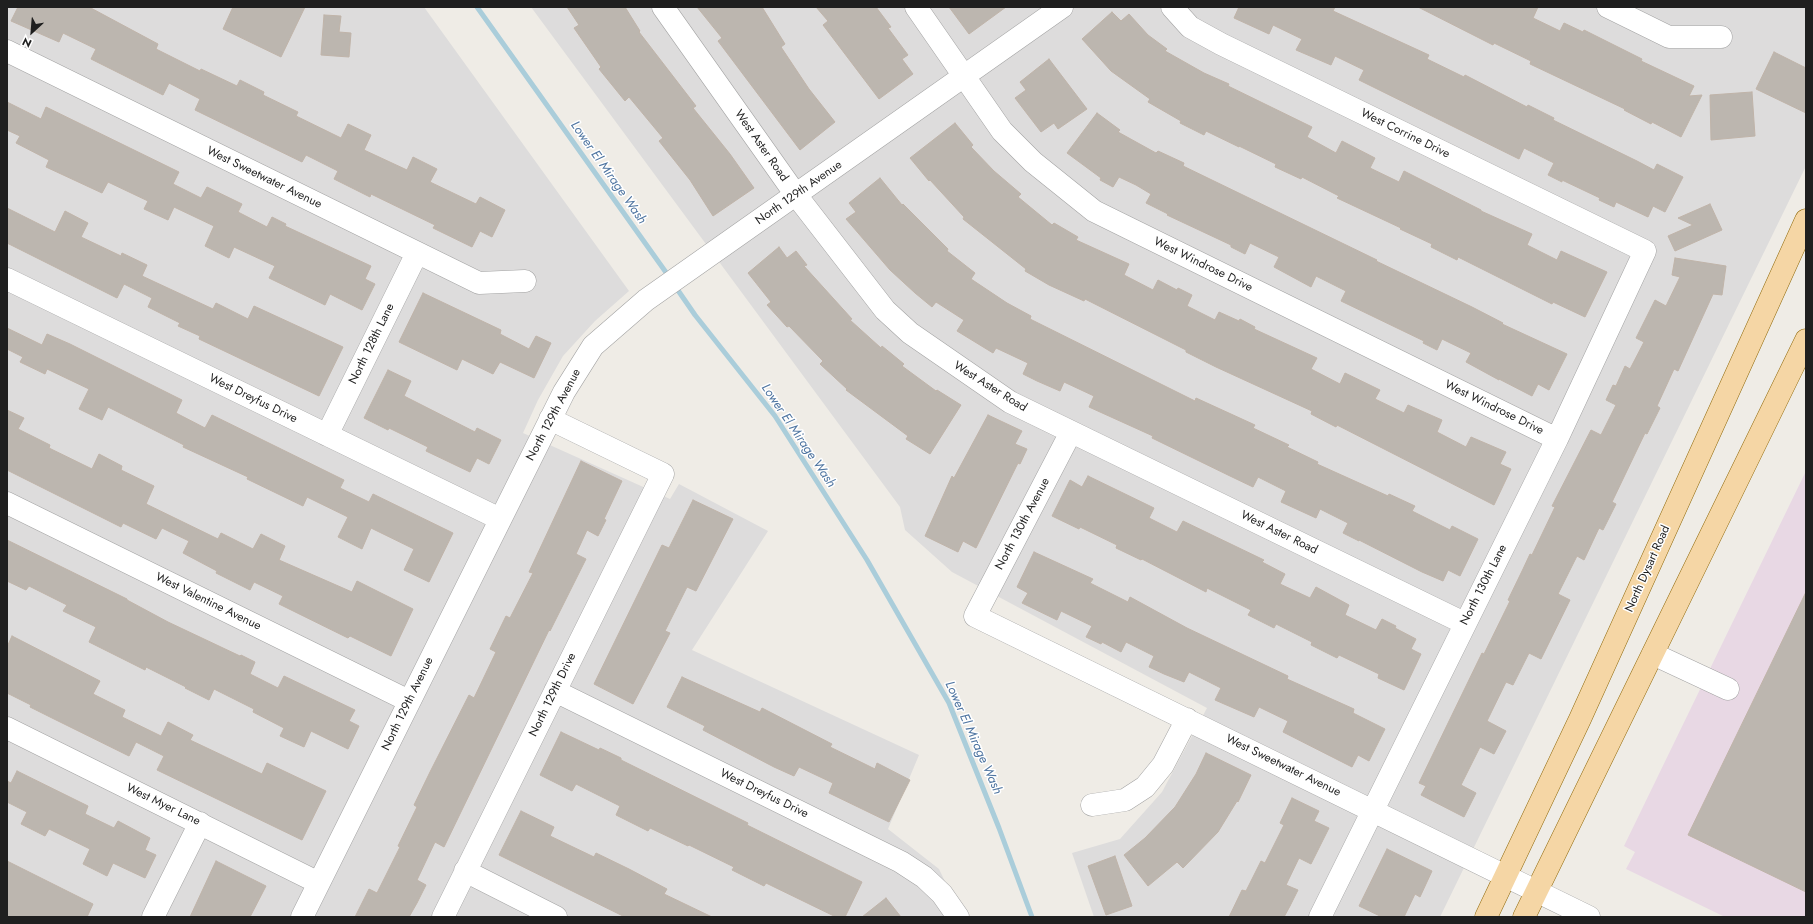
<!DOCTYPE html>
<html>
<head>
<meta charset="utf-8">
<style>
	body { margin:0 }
	#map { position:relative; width:1813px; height:924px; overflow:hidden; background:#efece6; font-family:Jost,sans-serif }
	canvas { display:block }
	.frame { position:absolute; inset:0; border:8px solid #1f1f1f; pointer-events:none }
	.north { position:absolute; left:12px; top:12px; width:40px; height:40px; -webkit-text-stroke:3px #fff; paint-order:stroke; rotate:206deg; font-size:11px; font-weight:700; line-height:16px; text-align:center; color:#1f1f1f }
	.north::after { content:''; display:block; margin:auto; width:14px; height:18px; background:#1f1f1f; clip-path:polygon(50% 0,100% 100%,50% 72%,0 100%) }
</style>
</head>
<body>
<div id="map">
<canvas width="1813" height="924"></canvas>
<div class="frame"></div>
<div class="north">N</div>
</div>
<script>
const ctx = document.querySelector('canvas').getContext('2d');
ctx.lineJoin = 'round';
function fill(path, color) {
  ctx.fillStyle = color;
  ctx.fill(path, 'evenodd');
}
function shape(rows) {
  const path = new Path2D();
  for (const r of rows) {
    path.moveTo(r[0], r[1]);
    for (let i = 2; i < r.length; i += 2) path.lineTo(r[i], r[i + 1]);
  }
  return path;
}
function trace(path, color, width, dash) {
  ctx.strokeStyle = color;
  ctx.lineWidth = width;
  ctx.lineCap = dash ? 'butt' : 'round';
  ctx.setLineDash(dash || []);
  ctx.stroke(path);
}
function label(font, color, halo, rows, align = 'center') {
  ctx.font = font + ' Jost,sans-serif';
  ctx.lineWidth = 3;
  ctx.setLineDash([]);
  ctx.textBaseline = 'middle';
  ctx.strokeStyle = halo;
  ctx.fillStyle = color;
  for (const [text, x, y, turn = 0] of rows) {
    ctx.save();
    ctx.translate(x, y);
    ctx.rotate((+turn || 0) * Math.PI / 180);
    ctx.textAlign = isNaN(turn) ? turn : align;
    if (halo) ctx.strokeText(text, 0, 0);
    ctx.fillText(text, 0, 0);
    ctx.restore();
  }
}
const residential = shape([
	[7,7,424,7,629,291,595,321,563,356,538,400,523,433,670,499,679,484,768,531,692,650,919,755,888,829,939,869,962,917,7,917],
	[531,7,1806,7,1806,166,1440,917,1094,917,1072,853,1120,839,1162,792,1207,708,952,572,905,530,900,507]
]);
const industrial = shape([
	[1806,471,1806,917,1725,917,1626,869,1635,852,1624,846]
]);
const stream = shape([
	[477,7,670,278],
	[675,286,695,315,775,416,867,560,949,703,999,828,1032,917]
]);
const building = shape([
	[18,7,89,7,158,44,156,49,200,71,201,69,237,86,240,80,264,92,263,95,298,112,296,116,341,138,348,124,371,135,364,150,407,170,413,157,437,169,430,182,476,204,480,197,505,210,492,237,480,231,472,247,433,228,435,225,371,194,370,197,334,179,338,171,306,155,302,162,195,110,200,99,169,83,163,95,91,59,96,49,63,33,59,42,11,21,18,7],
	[233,7,305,7,281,57,223,29,233,7],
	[567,7,625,7,640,31,639,32,696,106,693,108,730,154,754,188,713,216,690,180,659,141,663,138,629,97,625,101,599,69,601,67,574,28,579,25,567,7],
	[697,7,762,7,785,44,781,47,809,89,835,122,800,150,718,41,722,38,697,7],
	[816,7,876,7,891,27,888,28,908,55,902,59,913,74,879,99,823,25,828,21,816,7],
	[949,7,1006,7,969,34,949,7],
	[1239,7,1335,7,1333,11,1429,55,1427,59,1464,77,1465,75,1527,107,1528,105,1554,118,1553,120,1637,161,1654,170,1657,164,1683,177,1665,212,1653,206,1648,217,1616,202,1614,207,1599,200,1600,198,1562,180,1562,182,1548,175,1554,163,1524,148,1519,159,1359,80,1364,70,1335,56,1331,65,1296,50,1302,39,1273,25,1269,34,1234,18,1239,7],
	[1418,7,1538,7,1533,18,1560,31,1564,23,1583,32,1584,30,1642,59,1641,61,1694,86,1689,96,1702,95,1681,137,1652,122,1651,124,1624,110,1625,109,1530,64,1531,61,1494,43,1493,45,1418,7],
	[1112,12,1121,21,1129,14,1148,35,1167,49,1165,51,1204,73,1229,84,1228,86,1312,127,1307,137,1336,153,1342,141,1375,158,1370,168,1399,182,1404,171,1481,210,1481,211,1532,234,1527,245,1557,260,1561,251,1607,272,1585,317,1553,302,1552,304,1458,257,1457,260,1431,247,1432,244,1400,229,1401,228,1337,198,1339,196,1302,177,1301,179,1275,167,1276,164,1239,146,1239,147,1206,131,1204,135,1180,123,1181,121,1148,102,1150,99,1111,71,1082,39,1112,12],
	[324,15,341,16,339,32,351,33,349,57,321,55,324,15],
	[1774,52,1806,68,1806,113,1756,89,1774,52],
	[1049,59,1087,109,1058,129,1054,123,1041,132,1015,98,1026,90,1020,82,1049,59],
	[1752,92,1755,136,1711,140,1710,95,1752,92],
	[7,102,41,119,46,107,179,172,173,184,201,198,207,187,242,204,238,212,267,227,272,217,286,224,285,226,371,266,365,279,375,284,362,310,330,294,325,305,269,278,275,266,234,247,229,258,205,246,214,226,174,207,168,220,144,209,148,201,108,182,102,193,46,167,49,160,16,143,20,136,7,130,7,102],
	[1097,113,1120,130,1118,132,1156,153,1158,151,1184,163,1183,166,1377,260,1376,261,1472,307,1503,323,1502,324,1567,354,1549,390,1538,384,1532,396,1499,379,1499,380,1466,362,1471,353,1442,339,1437,350,1423,343,1424,341,1341,301,1346,291,1316,276,1311,287,1274,267,1279,257,1250,243,1245,254,1231,247,1231,245,1167,215,1168,214,1146,203,1151,194,1136,185,1119,177,1113,187,1100,180,1101,178,1067,153,1097,113],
	[955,123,973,145,971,147,994,171,1021,194,1018,197,1052,225,1054,223,1078,237,1076,240,1129,264,1124,275,1153,290,1158,280,1177,290,1178,288,1192,295,1187,306,1215,320,1219,312,1239,321,1240,319,1255,327,1254,329,1317,358,1311,369,1340,384,1345,373,1380,390,1375,399,1404,413,1408,405,1442,420,1437,432,1466,447,1471,437,1506,452,1500,464,1511,469,1494,505,1337,425,1336,427,1311,414,1312,411,1216,367,1186,352,1186,350,1085,299,1084,301,1049,285,1025,271,1026,269,963,219,964,217,930,180,929,181,910,158,955,123],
	[880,178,902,205,903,204,948,249,947,251,975,273,971,279,1007,303,1031,316,1030,319,1195,401,1196,398,1255,425,1253,428,1289,445,1287,447,1318,462,1317,464,1388,496,1389,494,1415,506,1412,511,1450,530,1452,526,1478,539,1460,576,1448,570,1443,581,1422,572,1359,540,1359,541,1343,533,1348,523,1320,509,1316,518,1281,502,1286,491,1258,477,1253,487,1230,476,1152,438,1153,436,1089,407,1094,396,1064,382,1060,391,1037,381,1023,374,1028,363,996,348,993,353,957,331,964,320,936,302,932,307,915,293,890,270,846,219,856,212,849,203,880,178],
	[1710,204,1722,230,1675,251,1668,236,1693,225,1678,218,1710,204],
	[7,208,55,232,65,211,88,223,81,237,121,256,122,253,147,265,142,276,213,309,216,303,248,319,254,306,343,347,319,396,199,339,200,336,178,326,180,323,148,307,152,298,124,284,117,298,7,243,7,208],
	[779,247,787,258,796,251,807,265,804,266,852,319,850,320,881,348,882,346,904,364,902,366,936,391,937,390,961,405,930,454,906,439,908,436,846,390,847,389,820,364,823,361,789,326,787,327,767,305,771,302,748,273,779,247],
	[1675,258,1726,266,1722,295,1713,294,1678,371,1674,369,1657,406,1660,408,1647,434,1645,433,1612,502,1616,504,1603,530,1599,528,1584,560,1577,556,1558,594,1570,600,1541,659,1529,653,1513,685,1506,682,1487,721,1506,731,1494,754,1480,747,1461,785,1476,793,1464,817,1421,795,1426,786,1419,783,1482,653,1484,654,1510,601,1508,600,1523,569,1530,554,1532,555,1555,507,1552,506,1591,430,1601,435,1616,405,1606,400,1613,385,1616,386,1625,366,1630,369,1644,342,1636,338,1655,300,1666,306,1680,277,1672,275,1675,258],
	[423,293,501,330,500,334,529,349,536,336,551,343,534,378,500,362,493,374,462,359,457,370,399,342,423,293],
	[7,328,42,345,47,334,70,344,182,400,176,413,205,428,212,415,344,480,340,488,369,502,373,494,453,533,429,582,404,570,414,549,371,528,362,549,338,537,348,517,307,497,303,506,247,479,248,477,183,447,184,445,108,407,102,420,79,409,89,389,47,369,45,374,20,362,23,357,7,349,7,328],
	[388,370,411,381,404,396,475,432,477,428,501,440,489,464,477,458,470,472,426,451,428,447,389,428,388,430,364,418,388,370],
	[7,410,24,418,18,429,50,445,49,448,92,469,99,454,122,466,121,470,154,486,146,504,218,539,221,533,253,549,261,534,285,546,279,560,352,592,357,581,413,609,391,656,350,636,348,638,279,604,283,596,254,582,250,590,216,573,217,571,183,553,189,541,162,528,156,539,123,523,121,527,7,470,7,410],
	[988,415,1022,431,1015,444,1027,449,1020,464,1018,463,976,548,963,541,958,552,925,536,952,476,954,478,988,415],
	[581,461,622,481,604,519,606,520,598,536,587,530,576,554,586,559,550,631,549,630,444,847,435,842,417,880,426,885,417,903,409,917,355,917,369,889,377,893,400,847,398,846,417,807,414,805,430,772,469,695,474,698,496,652,490,649,506,616,510,618,533,573,529,572,581,461],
	[1088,476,1154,508,1149,518,1177,532,1183,521,1264,560,1262,562,1285,574,1280,584,1310,598,1316,587,1349,605,1345,615,1376,630,1382,619,1396,626,1395,628,1416,639,1411,649,1421,654,1404,690,1378,678,1379,674,1339,655,1337,658,1311,645,1312,642,1276,624,1274,628,1248,615,1251,610,1207,588,1206,592,1142,559,1141,560,1116,548,1117,545,1080,527,1079,529,1052,516,1070,480,1082,487,1088,476],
	[693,500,733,519,696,591,687,587,665,631,670,633,633,704,594,684,662,545,669,548,693,500],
	[7,540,127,599,127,600,168,622,240,656,241,655,255,662,250,674,278,688,284,676,355,710,349,721,359,726,348,749,311,731,304,747,280,736,284,728,253,712,254,709,214,689,209,700,185,688,186,687,146,667,145,670,89,642,96,627,63,611,67,605,29,586,26,590,7,581,7,540],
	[1034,552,1093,579,1090,583,1128,602,1130,597,1187,628,1288,676,1287,679,1354,709,1353,713,1385,729,1369,761,1358,755,1352,767,1283,732,1288,721,1259,707,1254,717,1215,700,1221,688,1189,672,1184,682,1164,674,1149,667,1154,656,1126,642,1121,652,1102,642,1101,644,1086,637,1092,626,1061,611,1057,620,1022,603,1028,593,1017,587,1034,552],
	[1806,592,1806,892,1688,835,1806,592],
	[12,636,100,681,93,694,125,710,122,717,161,736,168,722,193,735,190,740,262,774,267,763,326,791,302,840,157,770,164,756,136,742,129,756,52,718,30,707,31,705,7,693,7,647,12,636],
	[682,677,760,712,762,708,832,744,830,747,875,769,877,763,910,780,889,822,829,793,833,783,799,767,794,776,774,767,703,730,705,726,667,707,682,677],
	[561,732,599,750,600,748,621,758,621,760,748,823,747,825,862,882,845,917,836,917,766,883,764,886,732,870,734,867,689,845,688,846,650,828,648,831,616,815,620,806,576,784,572,791,540,775,561,732],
	[1206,753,1251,775,1238,802,1237,801,1218,832,1183,868,1177,862,1148,886,1124,855,1145,838,1175,807,1196,774,1206,753],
	[17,771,88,806,85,814,114,828,118,821,150,838,145,850,156,855,145,878,113,863,107,876,83,864,90,849,49,829,45,836,21,824,27,812,7,802,7,781,11,783,17,771],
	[1292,798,1319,811,1314,821,1329,828,1311,864,1299,858,1286,885,1298,890,1290,906,1284,917,1229,917,1242,890,1246,891,1261,861,1265,863,1284,825,1280,823,1292,798],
	[521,811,554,827,550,836,594,857,596,853,629,869,667,889,664,894,712,917,625,917,499,855,521,811],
	[1387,849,1432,871,1420,897,1415,894,1404,917,1382,917,1359,906,1387,849],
	[1115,856,1132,906,1106,915,1088,866,1115,856],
	[7,861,93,904,87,917,7,917,7,861],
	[216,861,266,886,250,917,190,917,216,861],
	[886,898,901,917,862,917,886,898]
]);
const minor = shape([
	[663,7,796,195,885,310,910,333,1010,402,1464,623],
	[916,7,1002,131,1033,162,1094,211,1557,439],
	[1172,7,1190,27,1221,44,1645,251,1557,439,1320,917],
	[1608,7,1669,37,1721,37],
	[7,51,479,283,525,281],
	[7,279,500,519],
	[1071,432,975,616,1589,917],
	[327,435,417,253],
	[7,503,409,701],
	[1653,654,1728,689],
	[555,691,901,862,924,877,942,894,958,917],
	[7,728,319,883],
	[1092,805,1125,800,1145,787,1163,765,1187,719],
	[465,871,556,917],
	[153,917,200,823],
	[302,917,564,392,593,346,646,300,1062,7],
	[443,917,663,474,550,419]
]);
const major = shape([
	[1486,917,1580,719,1806,220],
	[1524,917,1806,340]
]);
const streetNames = [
	["West Corrine Drive",1405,134,26],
	["West Aster Road",761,146,55],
	["West Sweetwater Avenue",264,178,26],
	["North 129th Avenue",799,193,-35],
	["West Windrose Drive",1203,265,26],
	["North 128th Lane",372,344,-64],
	["West Aster Road",990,387,32],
	["West Dreyfus Drive",253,399,26],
	["West Windrose Drive",1494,408,26],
	["North 129th Avenue",554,415,-62],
	["North 130th Avenue",1023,524,-62],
	["West Aster Road",1279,533,26],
	["North Dysart Road",1648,569,-66],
	["North 130th Lane",1484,585,-63],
	["West Valentine Avenue",208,602,26],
	["North 129th Drive",553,695,-64],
	["North 129th Avenue",408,704,-64],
	["West Sweetwater Avenue",1283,766,26],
	["West Dreyfus Drive",764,794,26],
	["West Myer Lane",163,805,26]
];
const waterNames = [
	["Lower El Mirage Wash",608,173,55],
	["Lower El Mirage Wash",798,436,56],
	["Lower El Mirage Wash",973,738,66]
];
fill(residential, '#dddcdc');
fill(industrial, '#e8d8e4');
trace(stream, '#aacdda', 5);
fill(building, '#bcb6af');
trace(building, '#c0b4a9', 1);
trace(minor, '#a3a3a3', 23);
trace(major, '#90690a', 23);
trace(minor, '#fff', 22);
trace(major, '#f5d6a5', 22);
label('12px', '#1f1f1f', '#fff', streetNames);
label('italic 13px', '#4f75a1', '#fff', waterNames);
</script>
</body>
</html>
